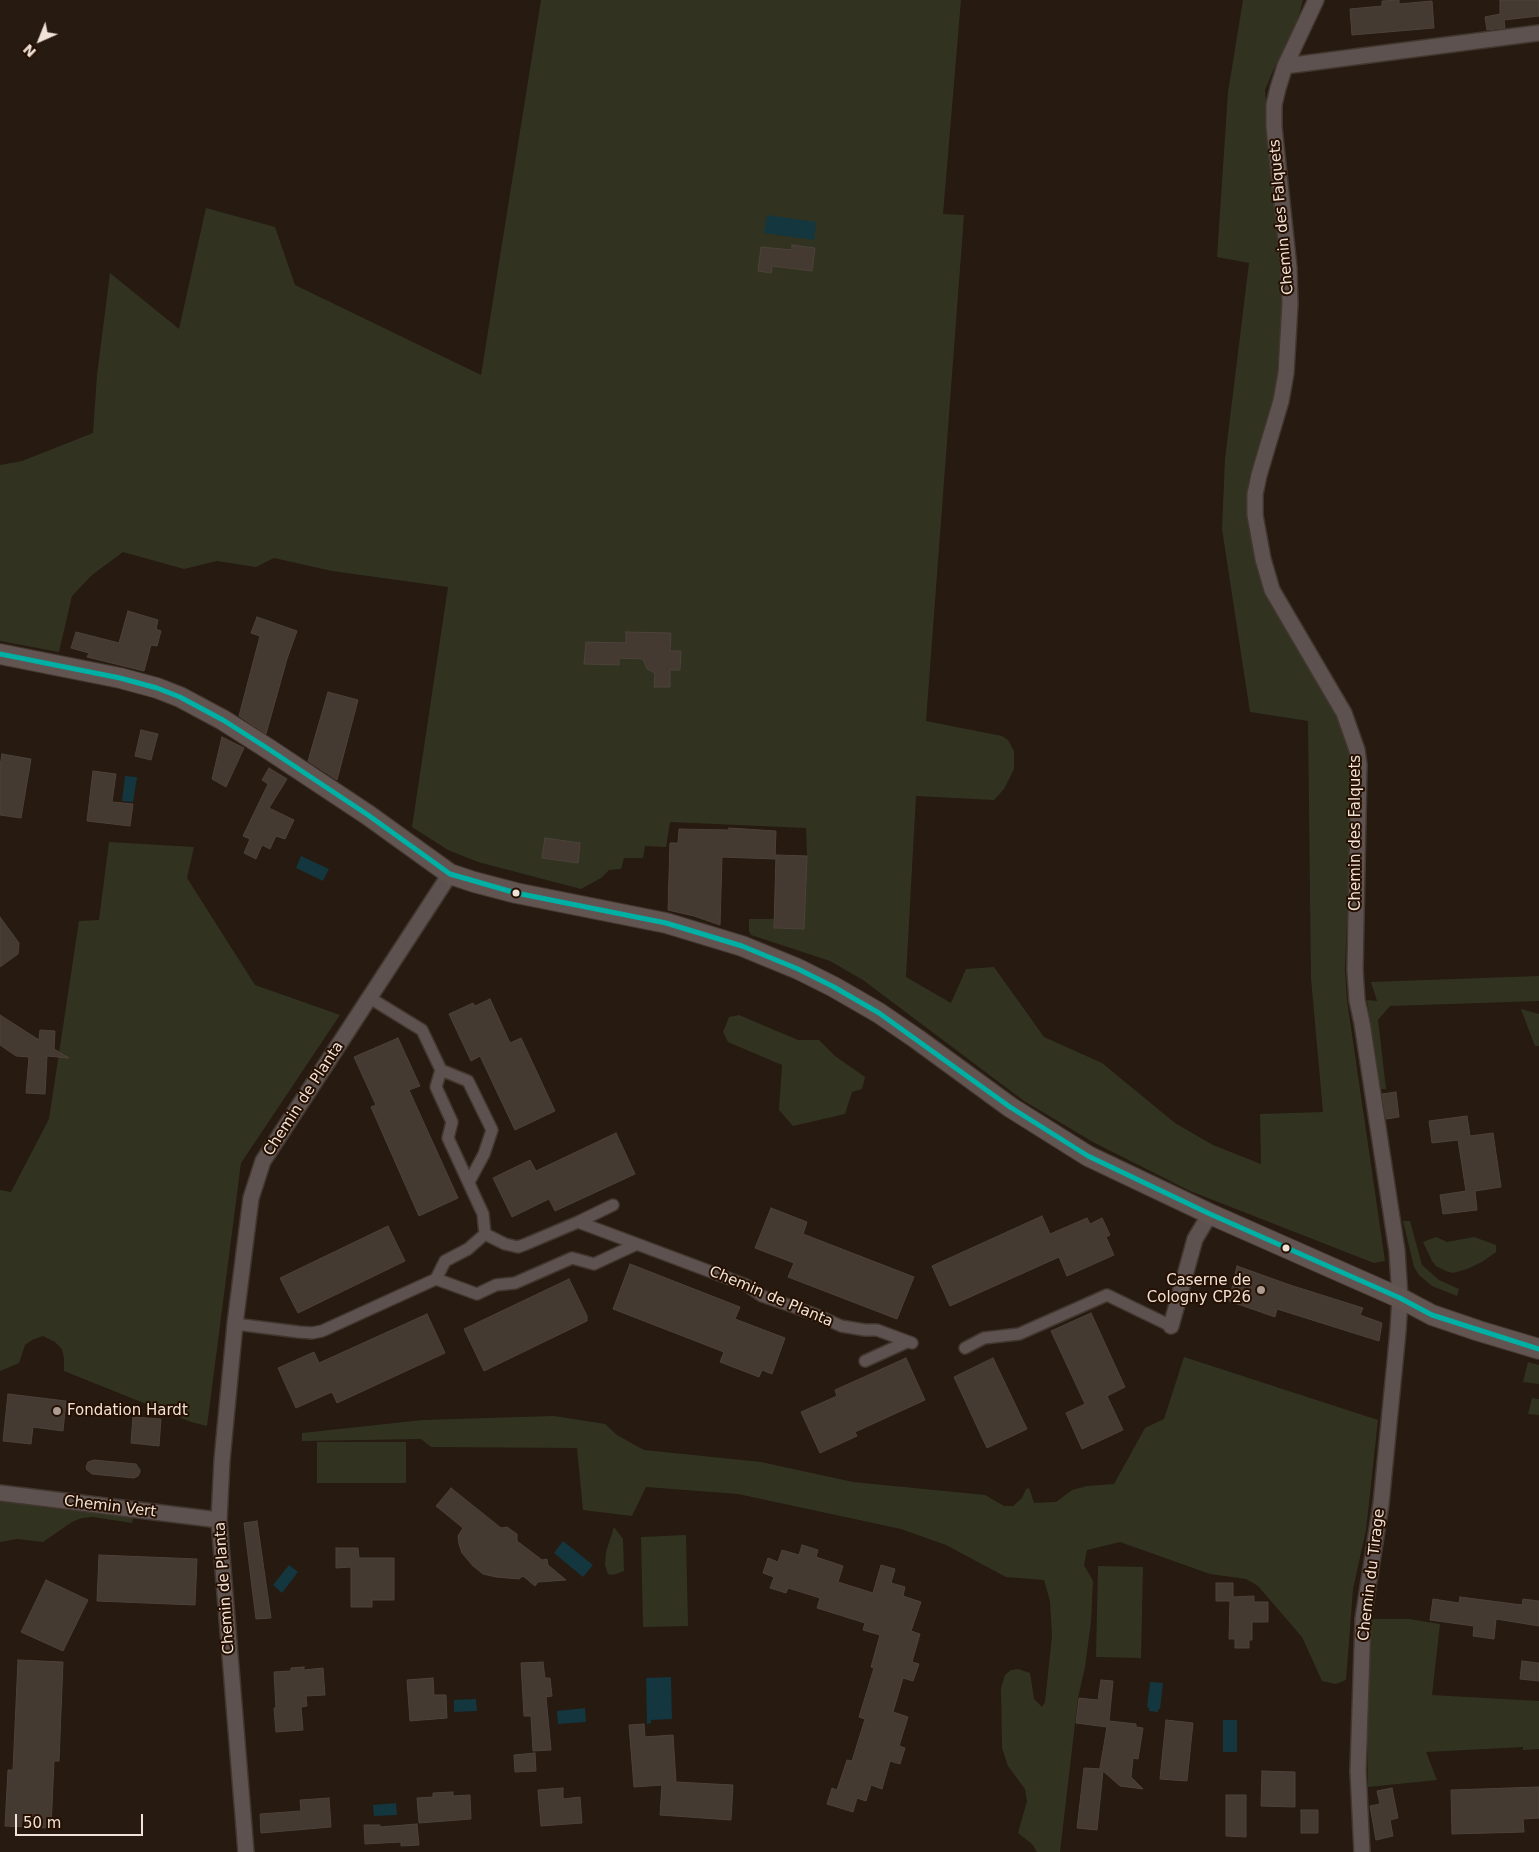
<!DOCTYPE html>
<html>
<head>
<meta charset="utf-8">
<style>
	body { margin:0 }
	#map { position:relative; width:1539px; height:1852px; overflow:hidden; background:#261a11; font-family:"DejaVu Sans",sans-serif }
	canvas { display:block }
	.north { position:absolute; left:15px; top:15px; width:50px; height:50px; -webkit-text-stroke:4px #251002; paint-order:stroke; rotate:224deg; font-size:14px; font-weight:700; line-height:20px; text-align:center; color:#f1e2d7 }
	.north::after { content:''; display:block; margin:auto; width:18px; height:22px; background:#f1e2d7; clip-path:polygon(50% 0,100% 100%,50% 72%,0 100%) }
	.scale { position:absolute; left:15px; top:1814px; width:128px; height:22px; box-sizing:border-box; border:2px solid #f1e2d7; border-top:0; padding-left:6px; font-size:15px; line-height:18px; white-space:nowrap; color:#f1e2d7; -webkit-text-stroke:4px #251002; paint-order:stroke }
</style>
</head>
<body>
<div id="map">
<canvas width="1539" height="1852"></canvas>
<div class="north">N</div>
<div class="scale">50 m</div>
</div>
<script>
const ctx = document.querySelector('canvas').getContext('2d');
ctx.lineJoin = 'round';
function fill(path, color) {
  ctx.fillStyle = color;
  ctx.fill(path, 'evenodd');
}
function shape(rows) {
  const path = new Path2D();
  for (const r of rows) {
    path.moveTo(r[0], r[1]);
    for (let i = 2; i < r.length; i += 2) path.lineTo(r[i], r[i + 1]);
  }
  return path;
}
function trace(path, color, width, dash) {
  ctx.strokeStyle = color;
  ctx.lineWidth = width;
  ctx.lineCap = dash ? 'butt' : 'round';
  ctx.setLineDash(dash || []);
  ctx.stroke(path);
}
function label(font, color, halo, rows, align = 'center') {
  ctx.font = font + ' "DejaVu Sans",sans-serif';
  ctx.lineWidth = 4;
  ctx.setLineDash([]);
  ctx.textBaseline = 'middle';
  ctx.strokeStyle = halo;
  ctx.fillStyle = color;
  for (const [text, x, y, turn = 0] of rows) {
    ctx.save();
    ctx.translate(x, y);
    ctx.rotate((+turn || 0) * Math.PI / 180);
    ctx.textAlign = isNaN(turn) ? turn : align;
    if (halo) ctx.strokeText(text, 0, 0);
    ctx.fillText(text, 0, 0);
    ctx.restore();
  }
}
const green = shape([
	[541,0,961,0,943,214,964,215,926,721,1002,736,1008,740,1014,751,1014,769,1004,789,994,800,916,796,906,977,951,1003,966,969,994,967,1044,1037,1102,1063,1175,1123,1213,1145,1261,1164,1260,1114,1323,1112,1311,978,1308,721,1250,712,1222,529,1225,459,1249,263,1217,257,1228,92,1243,0,1303,0,1297,23,1273,71,1265,90,1282,274,1282,306,1276,388,1249,478,1246,502,1247,517,1262,587,1335,713,1345,733,1350,749,1352,779,1345,970,1347,1000,1385,1261,1374,1263,1190,1191,1093,1142,1024,1101,863,980,830,961,751,935,749,931,749,919,774,919,774,928,803,929,807,856,806,828,670,822,666,847,645,846,643,858,624,858,621,869,609,870,601,878,581,889,478,862,448,850,412,827,448,587,332,571,274,558,256,567,217,561,184,569,123,552,92,575,72,596,59,652,0,641,0,465,22,461,93,433,97,375,110,273,179,329,206,208,275,227,295,285,481,375],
	[109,842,194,847,187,878,255,985,340,1015,241,1163,207,1426,191,1422,64,1371,64,1358,62,1349,55,1342,43,1336,32,1340,25,1345,19,1363,0,1371,0,1190,11,1192,49,1119,79,921,99,920],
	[1539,976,1539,1001,1390,1006,1378,1020,1386,1089,1381,1089,1367,1000,1377,1001,1371,982],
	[1521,1009,1539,1014,1539,1046,1535,1046],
	[739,1015,798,1040,819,1040,835,1056,865,1077,862,1089,852,1092,845,1114,793,1126,779,1110,782,1065,728,1042,723,1032,729,1017],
	[1403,1221,1410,1221,1422,1265,1439,1280,1459,1289,1457,1296,1432,1286,1419,1275,1414,1267],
	[1436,1237,1447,1242,1474,1237,1496,1245,1496,1252,1482,1262,1467,1269,1453,1273,1446,1271,1436,1266,1432,1261,1423,1242],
	[1184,1357,1378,1420,1366,1530,1353,1589,1346,1680,1336,1684,1322,1681,1302,1637,1258,1586,1246,1579,1210,1574,1120,1542,1087,1550,1084,1565,1093,1581,1091,1622,1085,1667,1078,1698,1060,1852,1037,1852,1032,1844,1018,1833,1027,1801,1025,1789,1008,1766,1002,1748,1001,1688,1005,1675,1011,1670,1018,1669,1030,1673,1034,1699,1042,1707,1045,1702,1052,1636,1050,1601,1044,1580,1006,1577,946,1545,901,1529,738,1494,646,1487,632,1516,583,1510,577,1448,431,1447,421,1439,302,1441,302,1433,423,1420,554,1416,605,1424,617,1435,644,1450,761,1462,853,1482,985,1495,1004,1506,1013,1506,1022,1498,1026,1489,1029,1488,1034,1503,1056,1502,1072,1490,1087,1486,1114,1484,1145,1428,1164,1419],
	[1528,1362,1539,1365,1539,1384,1523,1382],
	[1532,1398,1539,1399,1539,1415,1528,1414],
	[317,1442,406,1442,406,1483,317,1483],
	[0,1500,42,1507,133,1518,132,1523,93,1517,82,1518,72,1522,43,1542,17,1539,0,1542],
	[614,1527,623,1539,624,1571,613,1575,608,1574,605,1565,606,1552],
	[686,1535,688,1626,643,1627,641,1537],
	[1098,1566,1143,1567,1141,1658,1096,1657],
	[1372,1619,1409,1619,1440,1624,1432,1695,1539,1701,1539,1749,1523,1750,1523,1747,1426,1752,1437,1780,1368,1787,1367,1684]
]);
const water = shape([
	[767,215,816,222,814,240,764,233],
	[125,776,137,777,133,802,122,801],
	[301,856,329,869,323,881,296,868],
	[563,1541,593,1565,583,1577,554,1553],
	[289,1565,298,1572,282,1593,273,1585],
	[671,1677,672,1719,651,1720,651,1723,647,1724,646,1678],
	[1150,1682,1163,1683,1160,1709,1158,1709,1158,1712,1149,1711,1149,1708,1147,1707],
	[476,1699,477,1711,454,1712,454,1700],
	[585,1708,586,1722,558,1724,557,1711],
	[1223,1720,1237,1720,1237,1752,1223,1752],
	[396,1803,397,1815,374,1816,373,1805]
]);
const building = shape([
	[1399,0,1399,4,1432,1,1434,28,1352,35,1350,9,1382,6,1382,1,1399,0],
	[1500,0,1539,0,1539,16,1504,20,1505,28,1487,30,1485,17,1500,14,1500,0],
	[792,245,815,248,812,271,772,266,771,273,758,271,761,247,792,250,792,245],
	[128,611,158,620,156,629,161,631,157,646,151,645,144,671,87,657,89,653,71,648,76,632,119,643,128,611],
	[257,617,297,631,287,659,266,734,239,716,260,636,251,633,257,617],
	[626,632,671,633,670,651,681,651,680,670,670,670,670,687,654,687,655,673,647,669,643,659,619,658,619,665,584,664,586,642,626,643,626,632],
	[328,692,358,700,337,780,308,761,328,692],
	[141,730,158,734,151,760,135,756,141,730],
	[222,737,244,748,226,787,212,779,222,737],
	[2,754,31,759,21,818,0,815,0,766,2,754],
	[269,768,287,779,269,808,294,820,285,839,276,836,270,849,262,845,256,859,244,853,250,839,243,836,268,784,262,780,269,768],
	[93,771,116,774,112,802,133,804,130,826,87,821,93,771],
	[729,828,776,831,775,859,722,857,720,925,694,916,668,910,670,843,678,843,679,829,729,830,729,828],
	[545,838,580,843,578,863,542,858,545,838],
	[776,855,807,856,804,929,774,928,776,855],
	[0,917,19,943,18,954,0,967,0,917],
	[490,999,510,1043,521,1038,555,1111,515,1130,480,1056,471,1061,449,1014,473,1003,475,1006,490,999],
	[0,1015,39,1040,40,1030,55,1031,54,1049,69,1058,47,1056,45,1094,26,1093,29,1057,16,1056,0,1045,0,1015],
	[398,1038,420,1086,409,1090,458,1198,419,1216,371,1107,376,1105,354,1057,398,1038],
	[1396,1092,1399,1117,1386,1119,1382,1094,1396,1092],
	[1467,1116,1470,1136,1493,1133,1501,1187,1475,1191,1477,1210,1443,1214,1440,1195,1466,1191,1458,1140,1432,1143,1429,1121,1467,1116],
	[616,1133,635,1174,555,1211,549,1199,512,1217,493,1178,530,1160,536,1171,616,1133],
	[771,1208,807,1222,803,1234,914,1277,897,1319,788,1277,794,1263,755,1248,771,1208],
	[1042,1216,1050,1234,1087,1218,1090,1224,1102,1218,1110,1235,1106,1237,1114,1255,1067,1276,1059,1257,950,1306,932,1266,1042,1216],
	[388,1226,405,1261,298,1313,280,1278,388,1226],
	[630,1264,740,1307,735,1319,785,1338,772,1374,762,1370,759,1377,720,1362,724,1352,613,1309,630,1264],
	[1237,1266,1290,1285,1363,1308,1360,1315,1382,1323,1379,1341,1277,1309,1275,1317,1229,1301,1237,1266],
	[569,1279,587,1316,587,1321,484,1371,464,1329,569,1279],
	[1091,1313,1125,1387,1107,1396,1123,1430,1082,1449,1066,1413,1085,1404,1051,1331,1091,1313],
	[427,1314,445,1353,337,1403,332,1392,296,1408,278,1368,314,1352,319,1363,427,1314],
	[906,1358,925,1400,855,1432,857,1436,820,1453,801,1412,837,1396,835,1390,906,1358],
	[993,1358,1027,1429,987,1448,954,1377,993,1358],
	[8,1394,66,1401,63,1431,33,1427,31,1444,3,1441,8,1394],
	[133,1417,161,1419,159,1446,131,1443,133,1417],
	[94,1460,136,1464,140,1470,140,1472,138,1476,134,1478,92,1474,87,1470,86,1467,88,1462,94,1460],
	[451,1488,501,1528,507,1527,517,1534,517,1541,542,1560,547,1559,548,1565,566,1580,538,1582,535,1586,523,1576,519,1579,496,1577,483,1574,473,1566,462,1553,459,1544,458,1536,463,1528,436,1506,451,1488],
	[257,1521,271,1618,256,1619,244,1523,257,1521],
	[802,1545,818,1550,816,1557,843,1566,838,1582,873,1593,881,1565,895,1569,891,1583,905,1587,903,1596,921,1602,911,1631,920,1634,912,1662,919,1664,913,1681,903,1678,893,1712,908,1717,899,1746,905,1748,900,1764,890,1761,882,1789,871,1785,866,1801,857,1798,853,1812,827,1804,832,1788,837,1790,847,1760,852,1761,865,1719,859,1717,874,1668,871,1667,880,1635,863,1630,865,1623,817,1608,820,1598,788,1588,786,1593,770,1588,774,1577,763,1573,768,1558,778,1562,782,1550,799,1555,802,1545],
	[336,1548,358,1548,359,1558,394,1558,394,1600,372,1600,372,1607,351,1607,351,1567,336,1568,336,1548],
	[99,1555,197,1559,195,1605,97,1601,99,1555],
	[46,1580,88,1600,63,1651,21,1632,46,1580],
	[1216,1583,1233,1583,1233,1597,1254,1596,1254,1602,1268,1602,1268,1622,1252,1622,1252,1640,1249,1640,1249,1648,1235,1648,1235,1639,1229,1639,1230,1601,1216,1601,1216,1583],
	[1460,1597,1522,1605,1523,1599,1539,1601,1539,1626,1496,1619,1494,1639,1473,1636,1474,1626,1430,1620,1433,1599,1459,1603,1460,1597],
	[18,1660,63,1662,59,1761,54,1761,51,1828,5,1826,8,1770,13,1770,18,1660],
	[1522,1661,1539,1663,1539,1681,1520,1679,1522,1661],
	[543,1662,545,1678,550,1678,552,1696,546,1697,551,1750,533,1751,531,1716,524,1716,521,1663,543,1662],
	[304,1667,304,1670,323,1668,325,1695,306,1696,307,1706,301,1707,303,1730,276,1732,274,1708,276,1708,274,1672,291,1671,291,1668,304,1667],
	[433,1678,434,1695,446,1695,447,1718,410,1721,407,1680,433,1678],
	[1101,1680,1113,1681,1109,1721,1136,1724,1136,1727,1143,1728,1138,1759,1133,1758,1131,1777,1143,1789,1120,1786,1103,1771,1097,1830,1077,1828,1084,1768,1102,1769,1100,1768,1107,1727,1076,1723,1079,1698,1098,1700,1101,1680],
	[1166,1720,1193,1723,1187,1781,1160,1779,1166,1720],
	[644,1724,645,1737,673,1735,676,1782,733,1785,731,1820,660,1815,662,1785,634,1787,629,1725,644,1724],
	[535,1753,536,1771,515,1772,514,1755,535,1753],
	[1262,1771,1295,1772,1295,1807,1261,1806,1262,1771],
	[1539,1787,1539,1818,1523,1819,1524,1832,1452,1834,1451,1790,1539,1787],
	[563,1788,563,1799,580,1797,582,1823,541,1826,538,1790,563,1788],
	[1392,1788,1398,1818,1390,1820,1393,1836,1376,1840,1370,1806,1380,1804,1377,1791,1392,1788],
	[453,1792,453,1796,470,1795,471,1819,419,1823,417,1798,433,1797,433,1793,453,1792],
	[1226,1795,1246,1795,1246,1837,1226,1836,1226,1795],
	[329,1798,331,1827,261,1833,260,1814,301,1811,300,1800,329,1798],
	[1301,1810,1318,1810,1318,1833,1301,1833,1301,1810],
	[417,1824,419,1845,401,1846,401,1842,365,1844,364,1825,380,1825,380,1827,417,1824]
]);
const pedestrian = shape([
	[370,998,422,1030,441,1070,436,1087,452,1122,448,1138,483,1214,485,1234],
	[441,1070,468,1081,492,1130,484,1154,469,1182],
	[578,1222,613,1205],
	[436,1279,445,1261,468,1249,485,1234,505,1244,518,1247,526,1244,578,1222,637,1244],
	[235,1324,299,1332,312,1333,322,1331,436,1279,477,1294,496,1285,515,1283,572,1258,594,1264,637,1244,746,1285,762,1296,817,1315,841,1326,865,1330,877,1330,912,1343],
	[965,1348,984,1338,1019,1334,1107,1295,1171,1326],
	[865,1361,907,1342]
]);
const minor = shape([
	[1316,0,1285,66,1278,88,1274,105,1274,127,1289,268,1290,304,1286,373,1281,401,1259,475,1255,494,1255,515,1263,559,1272,590,1344,713,1357,750,1359,765,1355,970,1357,1000,1362,1023,1397,1251,1400,1298,1398,1331,1381,1504,1363,1619,1358,1771,1362,1852],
	[1285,66,1539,33],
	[1171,1326,1195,1239,1210,1214],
	[0,1493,219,1520],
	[246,1852,219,1520,222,1460,235,1324,251,1198,263,1161,450,874]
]);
const secondary = shape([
	[0,654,120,678,157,688,180,697,223,720,267,748,368,815,450,874,474,882,516,893,666,923,742,946,798,969,834,987,879,1013,917,1039,1010,1107,1088,1156,1210,1214,1400,1298,1432,1315,1479,1331,1539,1349]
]);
const bus1 = shape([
	[0,654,120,678,157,688,180,697,223,720,267,748,368,815,450,874,516,893,666,923,742,946,798,969,834,987,879,1013,1010,1107,1088,1156,1210,1214,1400,1298,1432,1315,1539,1349]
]);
const markers = [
	[516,893,4.5,"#f1e2d7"],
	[1286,1248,4.5,"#f1e2d7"],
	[1261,1290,5,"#aa9c92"],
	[57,1411,5,"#aa9c92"]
];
const streetNames = [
	["Chemin des Falquets",1282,217,-95],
	["Chemin des Falquets",1356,833,-90],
	["Chemin de Planta",304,1099,-57],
	["Chemin de Planta",771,1297,23],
	["Chemin Vert",110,1507,7],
	["Chemin du Tirage",1372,1575,-83],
	["Chemin de Planta",225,1588,-94]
];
const poiNames = [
	["Caserne de",1251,1281],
	["Cologny CP26",1251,1298],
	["Fondation Hardt",67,1411,"left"]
];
fill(green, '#313320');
fill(water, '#14363e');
fill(building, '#453a32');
trace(building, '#4c423a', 1);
trace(pedestrian, '#41372e', 14);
trace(minor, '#41372e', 18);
trace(secondary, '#41372e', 22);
trace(pedestrian, '#5e5250', 11);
trace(minor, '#5e5250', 15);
trace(secondary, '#625451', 20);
trace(bus1, '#00b0a4', 5);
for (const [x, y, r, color] of markers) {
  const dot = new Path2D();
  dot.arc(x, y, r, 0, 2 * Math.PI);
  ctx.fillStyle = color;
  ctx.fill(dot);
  trace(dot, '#251002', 2);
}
label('15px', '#f1e2d7', '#251002', streetNames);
label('15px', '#f1e2d7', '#251002', poiNames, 'right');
</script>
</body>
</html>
